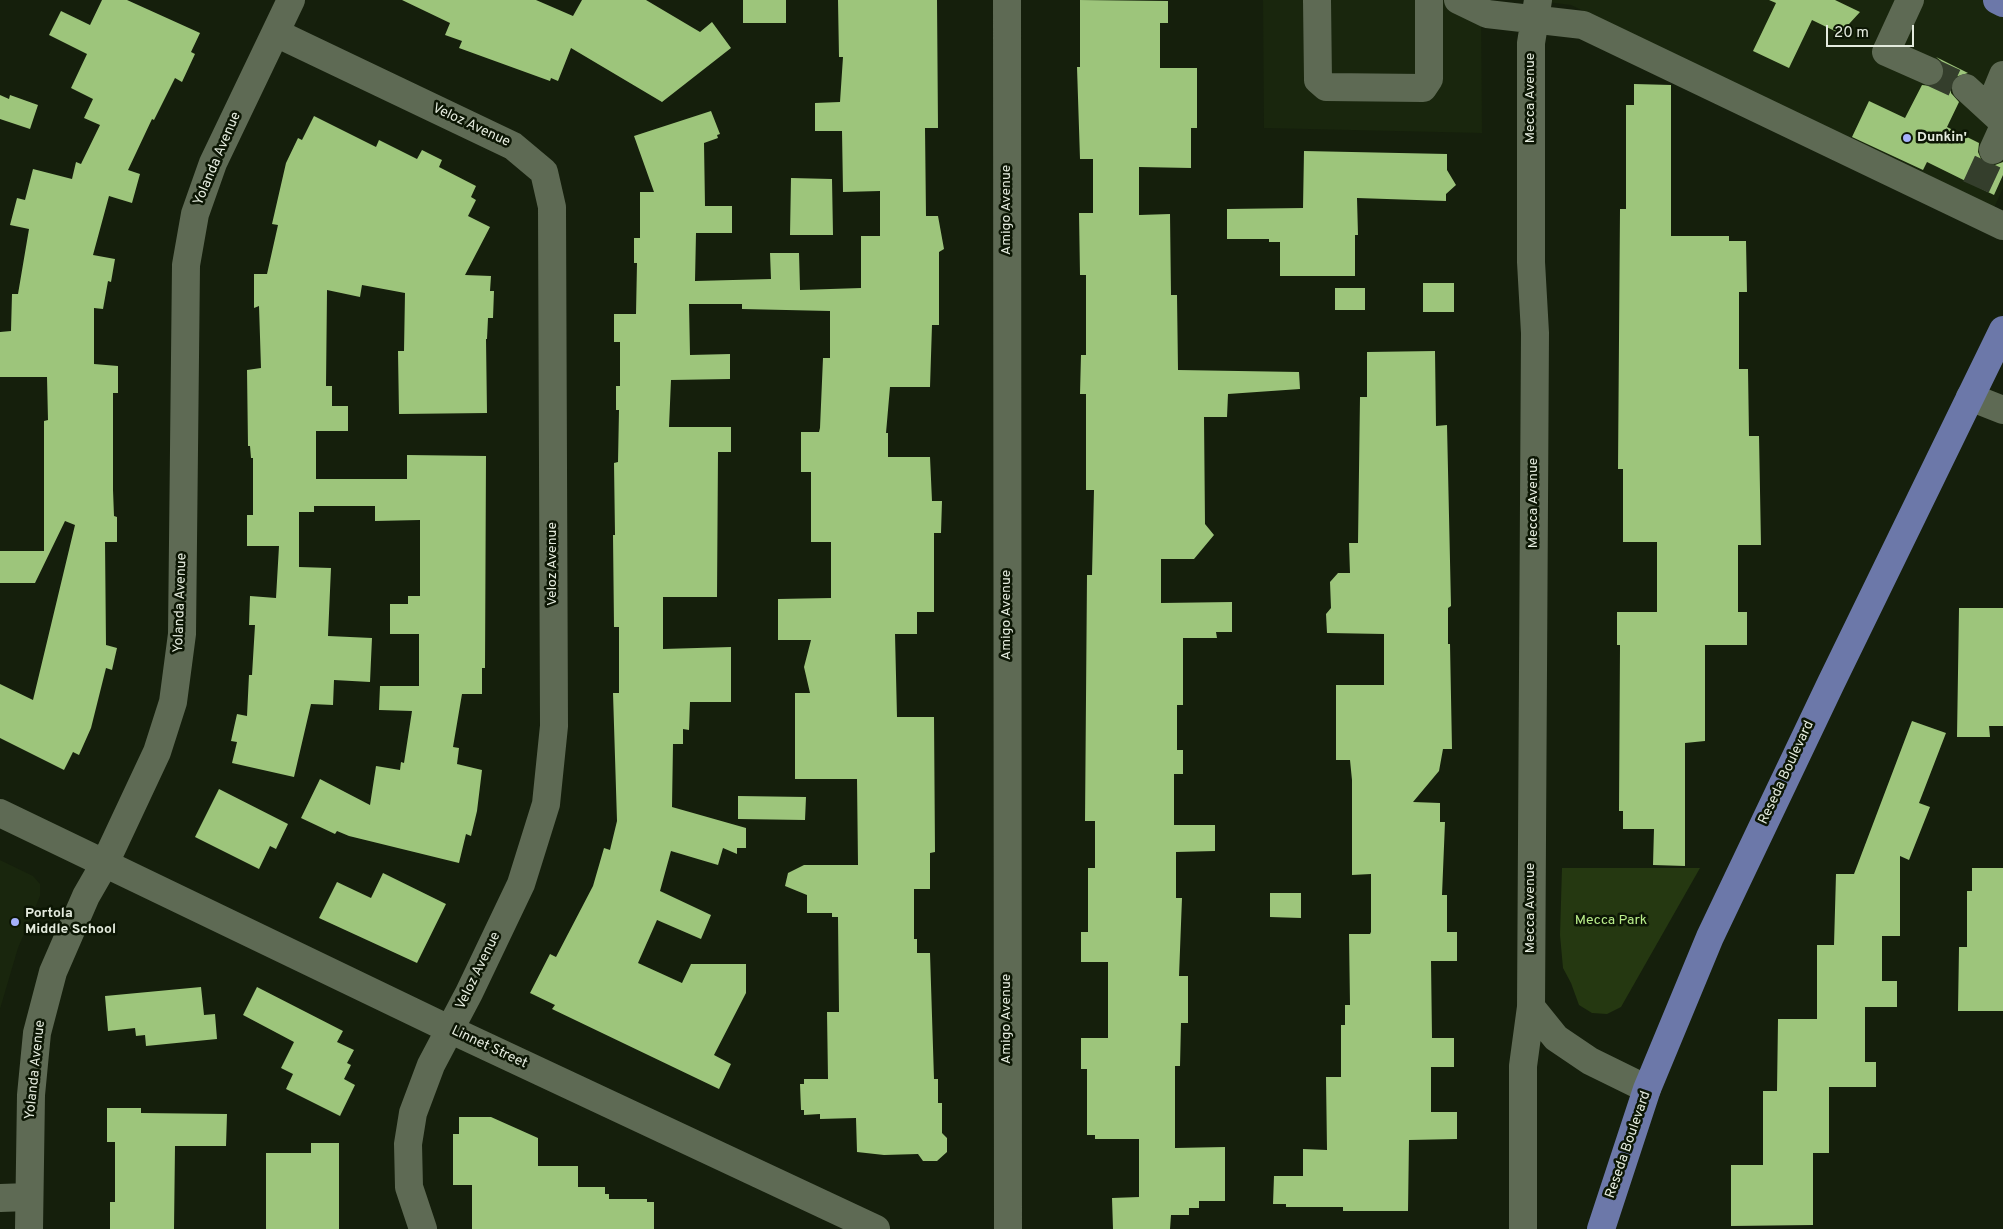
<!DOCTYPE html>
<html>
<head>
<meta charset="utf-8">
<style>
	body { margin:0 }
	#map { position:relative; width:2003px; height:1229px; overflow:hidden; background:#151f0c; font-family:Overpass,sans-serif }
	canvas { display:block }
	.scale { position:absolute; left:1826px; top:25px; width:88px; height:22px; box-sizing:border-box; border:2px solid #e4ebde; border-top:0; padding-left:6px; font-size:15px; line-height:18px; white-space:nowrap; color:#e4ebde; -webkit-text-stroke:4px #0c1604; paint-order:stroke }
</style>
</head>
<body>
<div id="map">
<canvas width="2003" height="1229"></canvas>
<div class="scale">20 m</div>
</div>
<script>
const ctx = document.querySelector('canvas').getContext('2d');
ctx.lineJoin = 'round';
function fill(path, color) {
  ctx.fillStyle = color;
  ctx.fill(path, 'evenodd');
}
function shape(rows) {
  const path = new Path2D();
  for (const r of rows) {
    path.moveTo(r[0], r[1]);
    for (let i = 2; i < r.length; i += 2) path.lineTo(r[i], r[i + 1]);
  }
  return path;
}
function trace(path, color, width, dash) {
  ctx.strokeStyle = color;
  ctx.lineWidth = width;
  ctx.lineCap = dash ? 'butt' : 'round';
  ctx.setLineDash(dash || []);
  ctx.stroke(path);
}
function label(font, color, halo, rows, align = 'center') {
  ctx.font = font + ' Overpass,sans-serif';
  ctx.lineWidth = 5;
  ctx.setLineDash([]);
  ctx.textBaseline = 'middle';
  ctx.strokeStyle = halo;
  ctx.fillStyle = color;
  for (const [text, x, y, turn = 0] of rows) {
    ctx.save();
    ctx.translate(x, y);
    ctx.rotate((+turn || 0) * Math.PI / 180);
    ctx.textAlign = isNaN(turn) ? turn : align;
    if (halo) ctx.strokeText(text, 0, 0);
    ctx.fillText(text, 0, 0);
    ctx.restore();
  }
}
const built = shape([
	[1263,0,1481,0,1482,133,1264,128],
	[1531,0,2003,0,2003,188,1994,208,1571,5],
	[0,860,33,876,40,884,40,896,18,948,0,1009]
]);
const green = shape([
	[1562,868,1700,868,1621,1007,1607,1014,1592,1013,1579,1005,1571,983,1563,968,1560,935]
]);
const building = shape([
	[102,0,127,0,200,33,191,52,195,54,182,82,175,78,154,120,152,119,128,170,140,174,132,203,109,196,93,255,115,259,111,282,108,281,103,309,94,308,94,364,118,366,118,393,113,393,113,490,114,516,117,517,117,542,105,542,106,645,117,648,112,670,106,668,91,728,79,755,73,752,64,770,0,738,0,684,33,700,75,525,65,521,35,583,0,583,0,551,44,551,44,421,48,420,47,377,0,377,0,332,11,331,12,294,18,294,29,229,10,225,17,198,25,200,33,169,72,179,76,162,81,164,100,125,84,118,93,99,71,88,87,54,49,35,61,11,90,25],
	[402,0,536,0,573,16,582,0,646,0,700,32,712,22,731,48,662,102,571,48,558,81,551,78,550,81,459,48,462,41,445,35,450,23],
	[743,0,786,0,786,23,743,23],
	[838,0,937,0,938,128,925,128,926,216,938,216,944,249,939,252,939,325,932,325,930,387,890,387,886,433,888,433,888,457,930,457,932,501,942,501,941,533,934,533,934,612,917,612,917,634,895,634,897,717,934,717,935,852,930,853,930,889,914,889,914,939,917,939,917,953,930,953,934,1079,938,1079,938,1103,942,1103,942,1133,947,1138,947,1152,937,1161,923,1161,918,1154,884,1155,857,1152,856,1118,820,1119,820,1114,804,1115,804,1110,801,1110,800,1084,804,1084,804,1079,828,1079,827,1012,839,1012,838,917,832,917,832,913,807,913,807,895,785,886,788,873,804,865,858,865,857,779,795,779,795,693,810,693,804,667,811,640,778,640,778,599,831,598,831,542,811,542,811,472,801,472,801,432,819,432,820,428,823,358,830,358,830,311,742,309,742,304,689,304,690,355,730,354,730,379,671,380,669,427,731,427,731,452,718,452,717,597,663,597,663,649,731,647,731,702,690,702,689,730,683,729,683,744,673,744,672,807,746,828,746,848,737,848,737,854,723,848,718,865,671,851,660,891,711,915,701,939,657,920,638,963,682,983,691,964,746,964,746,993,714,1055,731,1064,719,1089,552,1009,555,1005,530,993,550,954,556,957,593,886,604,848,610,850,617,821,613,693,619,693,619,627,614,627,613,535,615,535,614,463,618,462,619,410,616,410,616,386,620,386,620,342,614,342,614,314,636,314,637,263,634,263,634,238,640,238,640,192,654,192,634,136,711,111,720,134,717,135,718,138,704,143,705,206,732,206,732,233,696,233,695,281,771,279,770,253,799,253,800,290,861,288,861,236,880,236,880,191,843,192,842,131,815,131,815,103,840,102,843,57,839,57],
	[1080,0,1168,1,1168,23,1160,23,1160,68,1197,68,1197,128,1191,128,1191,168,1139,167,1139,215,1170,214,1171,295,1177,295,1178,370,1299,372,1300,389,1228,394,1227,417,1204,417,1205,524,1214,535,1194,559,1161,559,1161,603,1232,602,1232,632,1216,632,1217,638,1183,638,1183,705,1177,705,1177,750,1183,750,1183,774,1174,774,1174,825,1215,825,1215,851,1176,852,1176,898,1182,898,1179,976,1188,976,1188,1023,1181,1023,1180,1066,1175,1066,1175,1148,1225,1147,1225,1201,1199,1201,1199,1208,1189,1208,1189,1215,1171,1215,1170,1229,1113,1229,1112,1198,1139,1197,1139,1139,1095,1139,1095,1135,1087,1135,1087,1069,1081,1069,1081,1038,1108,1038,1108,962,1081,962,1081,932,1088,932,1088,868,1095,868,1095,821,1085,821,1087,575,1092,575,1094,490,1086,490,1086,394,1080,394,1081,355,1086,355,1086,275,1080,275,1079,213,1093,213,1093,159,1080,159,1077,67,1080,67],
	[1769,0,1835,0,1860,12,1849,24,1843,35,1812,20,1789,68,1753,51,1776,3],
	[1936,57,1968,73,1955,77,1951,84,1951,93,1959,102,1947,127,1979,143,1978,152,1981,159,1986,164,1995,165,2003,162,2003,175,1994,195,1927,162,1923,170,1852,137,1869,101,1905,118,1922,85,1931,86,1939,83,1943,78,1944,69,1941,61],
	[1634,84,1671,85,1671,236,1729,236,1729,241,1746,241,1747,292,1739,292,1739,369,1748,369,1749,436,1759,436,1761,545,1738,545,1738,612,1747,612,1747,645,1705,645,1705,741,1685,743,1685,866,1653,865,1654,829,1623,829,1623,811,1619,811,1620,645,1617,645,1617,612,1657,612,1657,542,1623,542,1623,469,1618,469,1620,209,1626,209,1626,105,1634,105],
	[0,95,9,99,10,95,38,105,30,129,0,119],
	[314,116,376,147,379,140,417,159,422,150,442,160,439,167,476,186,471,197,476,200,468,216,490,227,465,275,491,276,490,291,494,291,493,318,488,318,487,339,486,339,487,413,399,414,398,351,404,351,405,293,362,285,360,297,327,290,326,386,332,386,332,406,348,406,348,431,316,431,316,479,407,479,407,455,486,456,485,668,482,668,482,694,462,694,453,747,459,748,457,764,482,770,477,811,471,836,466,834,459,863,349,836,337,831,335,834,301,818,320,779,370,805,376,766,400,770,401,762,404,763,412,711,379,710,380,686,419,686,419,634,390,634,390,604,408,604,408,596,420,596,420,520,375,521,375,506,314,506,314,512,299,512,299,567,331,568,328,636,372,638,370,682,334,680,333,705,311,704,294,777,232,763,237,742,231,741,237,714,247,716,249,675,252,675,255,625,249,625,250,596,276,598,279,546,247,546,247,515,253,515,253,458,251,458,250,446,248,446,247,370,261,368,259,306,254,308,254,274,267,274,278,225,272,224,286,163,298,138,302,140],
	[1304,151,1447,154,1447,170,1456,185,1446,194,1446,201,1357,198,1358,235,1355,235,1355,276,1280,276,1280,242,1269,242,1269,239,1227,239,1227,209,1303,208],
	[791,178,832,179,833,235,790,235],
	[1423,283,1454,283,1454,312,1423,312],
	[1335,288,1365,288,1365,310,1335,310],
	[1435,351,1436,426,1447,425,1451,606,1448,608,1448,644,1450,644,1452,749,1443,749,1439,771,1413,802,1440,803,1440,822,1445,822,1442,895,1447,895,1447,932,1457,932,1457,961,1431,961,1432,1038,1454,1038,1454,1067,1431,1067,1431,1112,1457,1112,1457,1139,1409,1140,1408,1211,1343,1211,1343,1207,1286,1207,1286,1204,1273,1204,1274,1176,1303,1176,1303,1149,1327,1150,1326,1077,1341,1077,1341,1025,1345,1025,1345,1005,1350,1005,1349,934,1370,934,1371,932,1371,874,1352,875,1352,780,1350,760,1336,760,1336,685,1384,685,1384,634,1327,633,1326,614,1331,608,1330,582,1338,573,1350,573,1349,543,1358,543,1360,397,1367,397,1367,352],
	[1959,608,2003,608,2003,726,1989,726,1990,737,1957,737],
	[1912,721,1946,733,1919,803,1930,807,1909,860,1900,856,1900,936,1882,936,1882,981,1897,981,1897,1007,1865,1007,1865,1062,1876,1062,1876,1087,1829,1087,1829,1153,1813,1153,1813,1225,1731,1226,1731,1165,1763,1165,1763,1091,1777,1091,1778,1019,1817,1019,1817,945,1834,945,1836,874,1854,874],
	[219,789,288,824,276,849,270,846,259,869,195,837],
	[738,796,806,797,805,820,738,819],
	[1972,868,2003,868,2003,1011,1958,1011,1959,947,1967,947,1967,891,1972,891],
	[383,873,446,904,417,963,319,918,337,882,371,898],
	[1270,893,1301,893,1301,918,1270,917],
	[201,987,204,1015,215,1014,217,1039,146,1046,145,1035,136,1036,135,1028,108,1031,105,996],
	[257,987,343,1031,337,1042,354,1050,347,1063,351,1065,344,1079,355,1085,340,1116,286,1089,293,1074,281,1068,294,1042,243,1015],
	[107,1108,141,1108,141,1113,227,1114,226,1146,175,1146,174,1229,110,1229,110,1202,115,1202,115,1142,107,1142],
	[459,1117,491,1117,538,1138,538,1166,578,1166,578,1187,605,1187,605,1194,609,1194,609,1199,647,1199,647,1202,654,1202,654,1229,472,1229,472,1185,453,1185,453,1134,459,1134],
	[311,1143,339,1143,339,1229,266,1229,266,1153,311,1153]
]);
const minorTunnel = shape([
	[1929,71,1966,88],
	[1976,187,1993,150]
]);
const minor = shape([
	[1007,0,1008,1229],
	[1317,0,1318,80,1326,87,1423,88,1429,79,1429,0],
	[1458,0,1487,14,1583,25,2003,226],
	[1910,0,1886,52,1929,71],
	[276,33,513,146,544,172,552,207,554,726,546,804,521,884,469,993,431,1065,413,1113,408,1144,409,1187,423,1229],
	[1966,88,2003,122],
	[1989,109,2003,75],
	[1993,150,2003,128],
	[1970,397,2003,410],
	[0,813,449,1029,876,1229],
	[1531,1007,1556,1038,1590,1061,1647,1089],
	[0,1198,29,1197],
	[29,1229,31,1095,37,1033,53,972,86,896,105,863,157,752,173,702,182,634,186,265,195,214,213,163,291,0],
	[1523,1229,1523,1066,1531,1007,1535,333,1531,262,1531,43,1538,0]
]);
const major = shape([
	[1997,0,2003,3],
	[1601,1229,1647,1089,1710,937,1831,683,2003,330]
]);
const markers = [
	[1907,138,5,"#a5b1fc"],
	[15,922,5,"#a5b1fc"]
];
const streetNames = [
	["Mecca Avenue",1531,98,-90],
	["Veloz Avenue",471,126,25],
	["Yolanda Avenue",218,159,-67],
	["Amigo Avenue",1007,210,-90],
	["Mecca Avenue",1534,503,-90],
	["Veloz Avenue",553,564,-90],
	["Yolanda Avenue",181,603,-88],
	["Amigo Avenue",1007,615,-90],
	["Reseda Boulevard",1787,773,-65],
	["Mecca Avenue",1531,908,-90],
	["Veloz Avenue",479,971,-64],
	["Amigo Avenue",1007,1019,-90],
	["Linnet Street",489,1048,25],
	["Yolanda Avenue",36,1070,-84],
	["Reseda Boulevard",1629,1145,-71]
];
const poiNames = [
	["Dunkin'",1917,138],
	["Portola",25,914],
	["Middle School",25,930]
];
const parkNames = [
	["Mecca Park",1611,921]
];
fill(built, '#19260d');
fill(green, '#253811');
fill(building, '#9dc57b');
trace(minorTunnel, '#343e2c', 28, [28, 14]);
trace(minor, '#5e6a54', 28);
trace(major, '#6c78a9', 28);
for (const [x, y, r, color] of markers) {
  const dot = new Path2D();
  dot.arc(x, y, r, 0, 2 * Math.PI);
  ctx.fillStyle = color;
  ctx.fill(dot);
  trace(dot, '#0c1604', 2);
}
label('14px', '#e4ebde', '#0c1604', streetNames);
label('bold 14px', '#e4ebde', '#0c1604', poiNames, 'left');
label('14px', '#baee8b', '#0c1604', parkNames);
</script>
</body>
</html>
